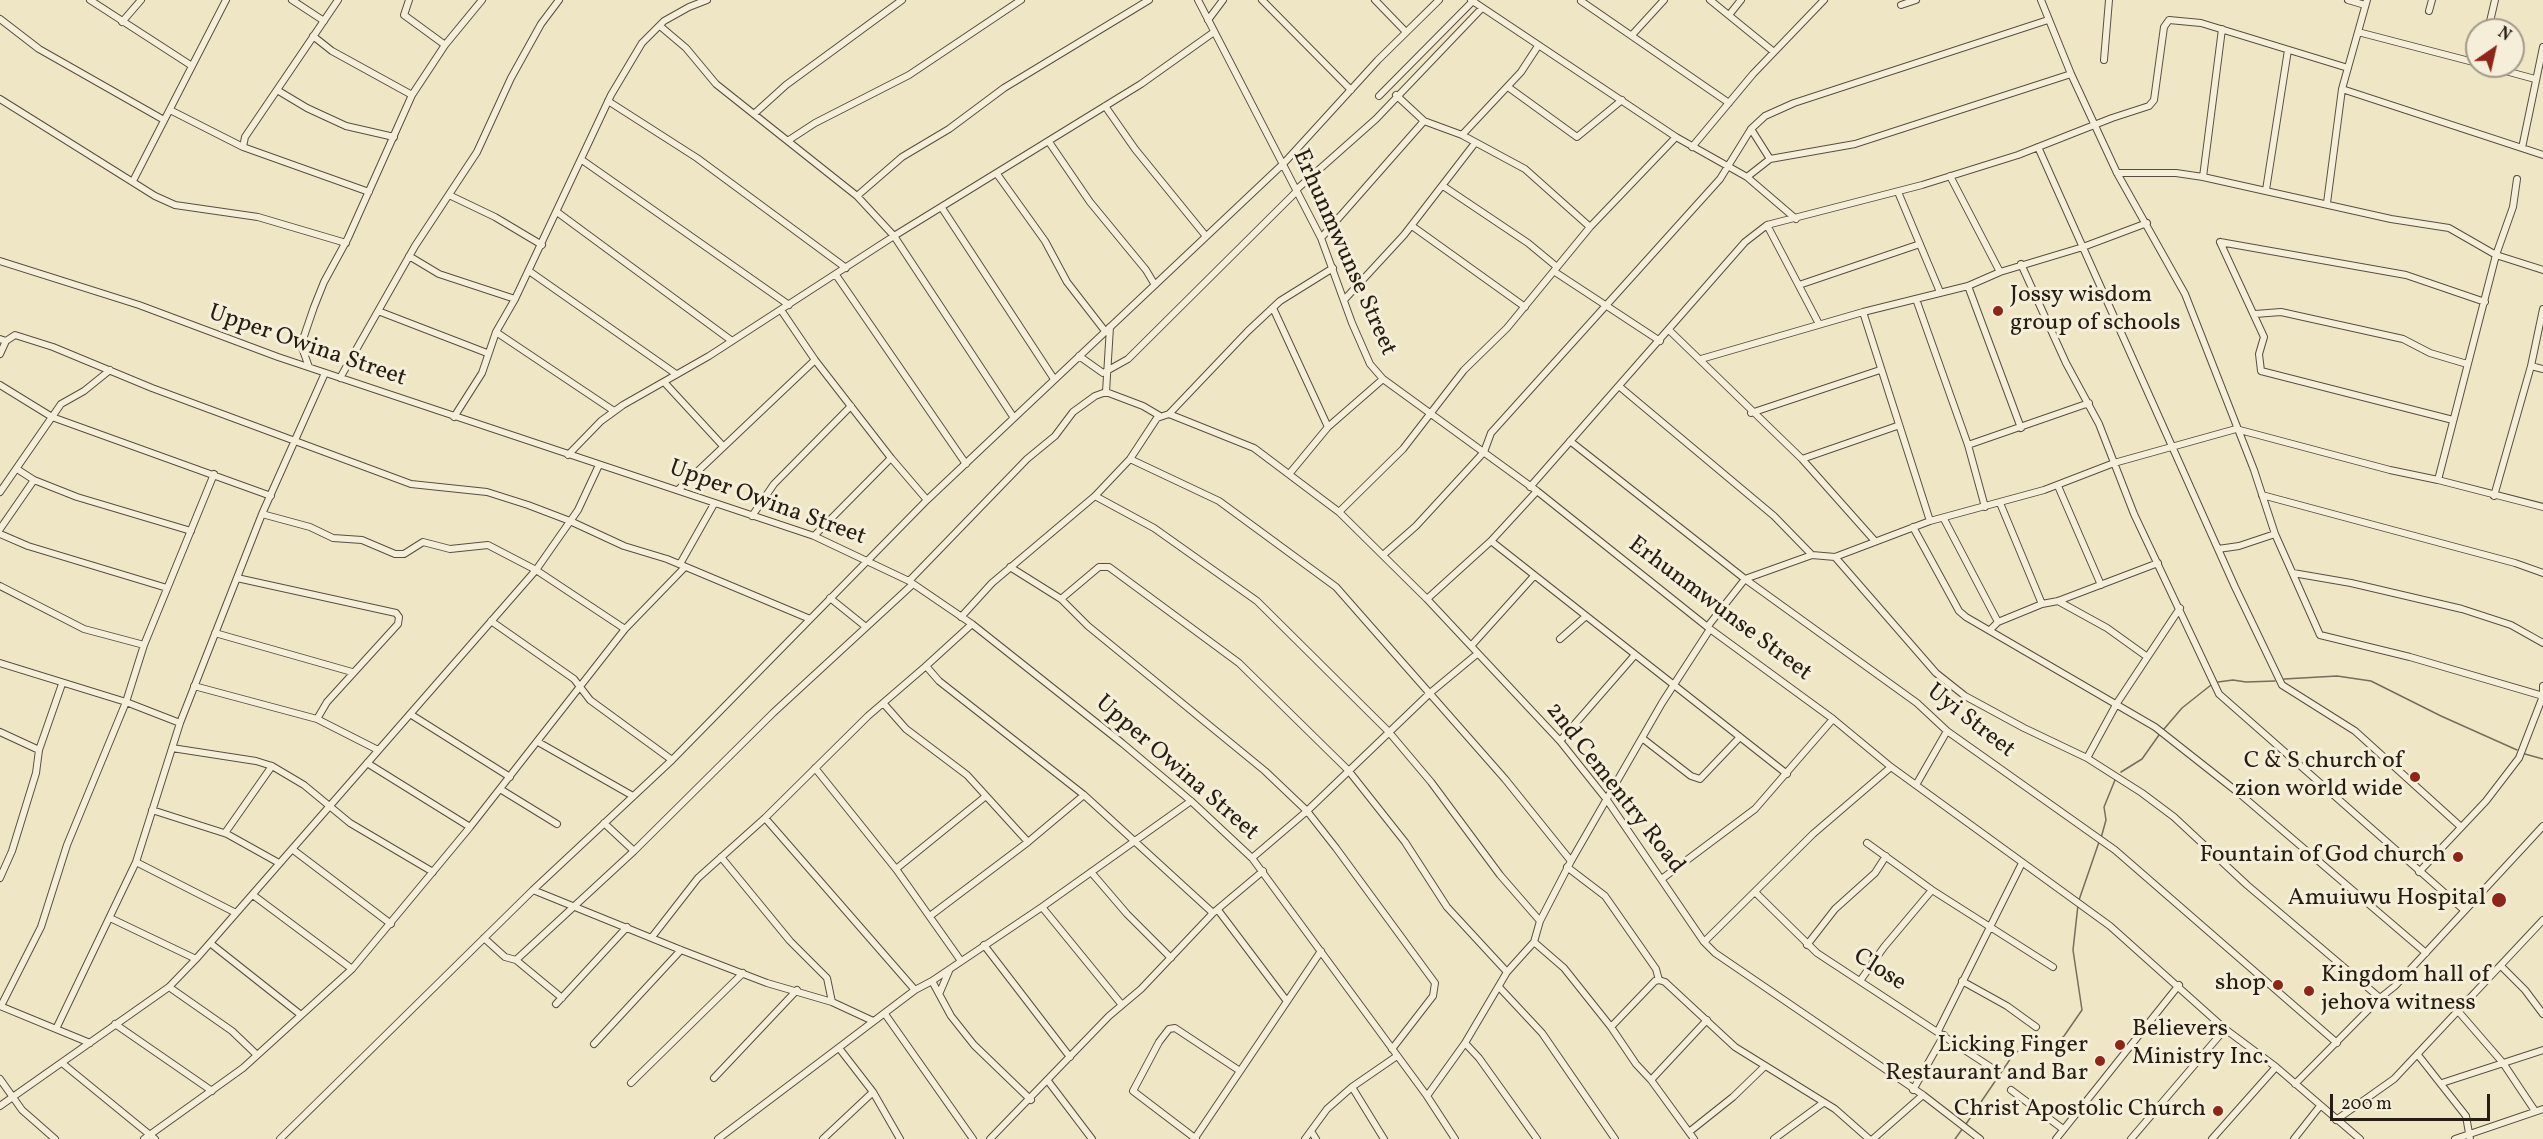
<!DOCTYPE html>
<html>
<head>
<meta charset="utf-8">
<style>
	body { margin:0 }
	#map { position:relative; width:2543px; height:1139px; overflow:hidden; background:#efe6c6; font-family:Vollkorn,serif }
	canvas { display:block }
	.north { position:absolute; left:2465px; top:18px; width:60px; height:60px; box-sizing:border-box; background:#f5efda; border:2px solid #a29b8a; border-radius:50%; rotate:34deg; font-size:16px; font-weight:700; line-height:24px; text-align:center; color:#261d13 }
	.north::after { content:''; display:block; margin:auto; width:21px; height:27px; background:#8f2418; clip-path:polygon(50% 0,100% 100%,50% 72%,0 100%) }
	.scale { position:absolute; left:2330px; top:1094px; width:160px; height:27px; box-sizing:border-box; border:3px solid #261d13; border-top:0; padding-left:8px; font-size:18px; line-height:21px; white-space:nowrap; color:#261d13; -webkit-text-stroke:4px #f5efda; paint-order:stroke }
</style>
</head>
<body>
<div id="map">
<canvas width="2543" height="1139"></canvas>
<div class="north">N</div>
<div class="scale">200 m</div>
</div>
<script>
const ctx = document.querySelector('canvas').getContext('2d');
ctx.lineJoin = 'round';
function shape(rows) {
  const path = new Path2D();
  for (const r of rows) {
    path.moveTo(r[0], r[1]);
    for (let i = 2; i < r.length; i += 2) path.lineTo(r[i], r[i + 1]);
  }
  return path;
}
function trace(path, color, width, dash) {
  ctx.strokeStyle = color;
  ctx.lineWidth = width;
  ctx.lineCap = dash ? 'butt' : 'round';
  ctx.setLineDash(dash || []);
  ctx.stroke(path);
}
function label(font, color, halo, rows, align = 'center') {
  ctx.font = font + ' Vollkorn,serif';
  ctx.lineWidth = 6;
  ctx.setLineDash([]);
  ctx.textBaseline = 'middle';
  ctx.strokeStyle = halo;
  ctx.fillStyle = color;
  for (const [text, x, y, turn = 0] of rows) {
    ctx.save();
    ctx.translate(x, y);
    ctx.rotate((+turn || 0) * Math.PI / 180);
    ctx.textAlign = isNaN(turn) ? turn : align;
    if (halo) ctx.strokeText(text, 0, 0);
    ctx.fillText(text, 0, 0);
    ctx.restore();
  }
}
const stream = shape([
	[2284,679,2337,676,2371,681,2441,716,2517,750],
	[2218,682,2233,680,2246,682,2275,681],
	[2164,729,2182,708,2211,685],
	[2525,754,2543,759],
	[2121,772,2142,759,2159,735],
	[2101,838,2106,820,2104,807,2115,780],
	[2079,900,2099,842],
	[1966,1124,2013,1055,2021,1049,2056,1042,2064,1036,2082,1010,2073,950,2078,905],
	[1955,1139,1963,1128]
]);
const minor = shape([
	[90,0,192,66],
	[292,0,324,21],
	[338,0,245,137,243,147,369,192],
	[409,0,404,15,445,45],
	[1198,0,1321,238,1352,323,1370,364,1383,379,1537,491,1710,629,1833,719,1891,767,2110,926,2225,1029,2276,1067,2360,1139],
	[1262,0,1351,90],
	[1375,0,1406,32],
	[1471,0,1676,137,1747,177,1796,219],
	[1710,0,1774,52],
	[2041,0,2071,74,2117,173,2185,294,2254,470,2275,534,2320,635,2410,657,2543,696],
	[2348,0,2365,5],
	[2367,0,2342,89,2543,155],
	[1581,1,1729,103],
	[1901,5,1916,0],
	[2429,11,2432,0],
	[1729,15,1741,0],
	[0,19,39,49,164,120],
	[1208,20,1223,0],
	[122,22,141,0],
	[660,26,686,48,716,84,857,196,894,236,1014,418],
	[2488,30,2495,0],
	[2358,32,2477,63],
	[1632,35,1664,0],
	[313,36,332,51,412,95],
	[2104,60,2109,0],
	[2487,66,2535,79],
	[1508,87,1577,137,1622,100],
	[277,90,307,108,346,126,394,137],
	[1396,95,1424,121],
	[1379,96,1474,0],
	[0,99,155,196,175,205,258,217,346,243],
	[608,101,697,158,846,268],
	[1105,106,1135,149,1205,235],
	[170,110,243,147],
	[754,114,786,85,902,0],
	[1751,129,1770,159],
	[1462,135,1521,72,1538,46],
	[789,140,815,123,909,75,1021,0],
	[1049,142,1090,202,1146,270,1155,285],
	[1692,147,1753,74,1824,0],
	[2038,147,2235,587,2282,685,2355,731,2461,827],
	[2522,148,2543,47],
	[582,160,789,305],
	[2117,173,2176,173,2203,177,2391,219,2449,228,2496,255,2543,270],
	[997,174,1045,241,1067,282,1105,331],
	[1950,176,2000,272],
	[1747,177,1770,159,1855,144,2071,74],
	[2203,177,2222,29],
	[133,181,226,0],
	[1443,186,1528,243,1557,267],
	[1296,190,1376,119,1482,8],
	[2266,190,2288,50],
	[1898,192,1940,292],
	[449,195,495,217,542,245],
	[857,196,902,157,949,129,1004,88,1149,0],
	[2327,203,2342,89],
	[942,208,1054,379],
	[557,212,732,341],
	[1767,225,1819,324],
	[1412,226,1525,307],
	[1321,238,1424,121,1462,135,1525,169,1590,227],
	[2220,242,2264,337,2259,354,2261,371,2453,420],
	[2220,242,2406,275,2485,302],
	[409,256,439,274,515,299],
	[0,261,139,305,278,357,814,536,909,581,972,624,1122,743,1191,801,1252,858,1427,1096,1455,1139],
	[2021,264,2066,363,2099,424,2134,514,2219,694,2464,910],
	[529,271,676,374],
	[1555,272,1660,341],
	[836,275,966,464],
	[1799,285,1920,244],
	[1968,286,2021,428],
	[1916,299,1968,445,1985,507],
	[1344,300,1404,235,1475,143],
	[1273,308,1328,427],
	[781,310,815,360,891,458,814,536],
	[378,311,487,353],
	[1863,312,1930,521],
	[2255,314,2281,312,2403,339,2430,353,2467,364],
	[1669,330,1802,459,1874,540],
	[496,332,614,411],
	[0,339,6,341,15,335,53,347,152,388,411,484,487,492,528,505,570,521,624,546,667,559,810,619],
	[0,354,6,341],
	[1079,356,1103,373,1128,359,1297,191],
	[1701,359,1863,312,1968,286,2000,272,2083,247,2147,223],
	[2531,366,2543,369],
	[309,367,301,345,314,307,324,282,348,238,412,95,445,45,482,0],
	[340,378,415,246,477,152,511,78,541,24,559,0],
	[664,382,723,446],
	[0,385,52,417,271,496],
	[1620,387,1774,516,1812,555],
	[1106,392,1110,327],
	[1751,413,1880,370],
	[1169,414,1254,448,1339,512,1427,599,1560,741,1607,800,1704,942,1715,953,1923,1095,1980,1139],
	[454,417,482,373,496,332,515,299,611,95,642,43,664,21,689,7,707,0],
	[1570,441,1745,579,1917,703,1947,731,2115,850,2337,1043],
	[1968,445,2089,403],
	[568,455,601,421,623,405,709,356,894,236,1141,84,1214,32],
	[891,458,927,500],
	[1130,459,1219,501,1336,587,1505,779,1571,861],
	[1802,459,1897,426],
	[17,469,34,480,77,497,191,531],
	[1290,473,1328,427,1383,379],
	[2438,480,2543,507],
	[2058,486,2101,585],
	[1530,487,1745,242,1767,225,1922,185,2018,155,2112,118,2149,106,2154,100,2164,27,2169,20,2201,23,2348,68],
	[679,489,815,360],
	[0,492,61,404,84,391,110,370],
	[2262,495,2515,563,2543,573],
	[1095,496,1154,528,1257,601,1388,731,1431,782,1500,875,1540,921],
	[2494,496,2531,366,2543,309],
	[2000,503,2042,604],
	[1339,512,1403,449,1464,370,1507,328,1590,227,1676,137],
	[262,514,310,527,333,538,362,540,395,554,404,554,423,542,450,549,488,545,536,570,625,629],
	[752,516,774,484,851,406],
	[1944,519,1998,622],
	[1913,527,1959,611,1966,617,2155,727,2240,794,2426,953],
	[0,529,34,480],
	[0,534,28,546,167,588],
	[1491,541,1787,774],
	[2218,549,2239,546,2275,534],
	[1383,555,1416,526,1484,452,1491,433,1720,179,1751,129,1765,116,1794,103,2048,20],
	[1835,557,1936,673,1965,696,2024,728,2087,758,2142,793,2174,817,2247,885,2380,998],
	[680,564,714,504],
	[1010,567,1061,599,1088,626,1265,771,1307,811,1336,848,1435,983,1433,996,1392,1049],
	[2293,573,2351,583,2462,609,2511,625,2543,643],
	[237,578,396,613,399,617,398,624,327,702,317,719],
	[909,581,1027,459,1055,436,1073,412,1095,396,1106,392,1143,406,1160,416],
	[0,586,84,629,144,645],
	[830,598,866,627],
	[1061,599,1099,567,1109,567,1239,663,1348,770,1405,842,1447,907,1507,972],
	[1427,599,1491,541,1537,491],
	[2058,601,2107,628,2146,656],
	[961,617,992,583,1095,496,1130,459,1157,418,1169,414,1248,331,1280,301,1333,268],
	[491,621,574,679,590,700,672,760],
	[972,624,926,666,939,681,1084,795,1213,913],
	[1708,626,1745,579,1812,555,1835,557,1930,521,2044,490,2114,463,2236,429,2390,470,2438,480,2496,255,2513,207,2517,179],
	[1990,630,1998,622,2042,604,2058,601,2158,563],
	[215,633,352,672],
	[1560,639,1585,617],
	[1471,646,1534,576],
	[0,663,126,702,180,723],
	[194,686,317,719,378,750],
	[884,704,906,729,967,775,1028,842],
	[410,714,510,777],
	[0,732,39,750],
	[1642,738,1691,776,1700,779,1740,737],
	[1560,741,1634,656],
	[538,742,633,796],
	[172,748,256,761,272,766,304,785,350,823,433,872],
	[2087,758,2117,703,2180,608],
	[367,763,470,827],
	[815,768,896,869,961,961],
	[1916,785,1947,731],
	[500,789,557,824],
	[152,810,227,834,279,863],
	[765,818,915,990],
	[604,823,634,851,773,713,913,584],
	[225,833,272,766],
	[1867,843,1932,890,2053,967],
	[292,849,391,924],
	[721,857,790,941,827,978,832,1002],
	[1252,858,1307,811,1430,693,1477,654],
	[136,862,236,913],
	[1567,867,1605,896,1656,969,1659,980],
	[896,869,986,796],
	[1091,872,1127,914,1171,958],
	[2419,872,2486,801,2519,758,2543,696,2543,686],
	[0,878,12,851,36,773,39,750,62,684],
	[1663,878,1755,809,1833,719],
	[533,890,681,950,767,983,832,1002,873,1021],
	[1755,892,1817,953,1992,1068],
	[253,895,352,969],
	[1042,907,1122,1005],
	[1218,910,1286,1000],
	[930,916,1028,842,1084,795],
	[110,918,196,959],
	[652,937,698,878,765,818,868,716,926,666],
	[484,938,505,957,516,960,634,851],
	[1534,942,1564,968,1611,1027,1655,981,1659,980],
	[1704,942,1813,834,1891,767],
	[210,943,301,1015],
	[984,945,1070,1057],
	[1807,945,1835,909,1875,873,1886,856],
	[516,960,562,998],
	[2501,966,2525,990,2543,1014],
	[1659,980,1665,982,1735,1047,1835,1109,1869,1139],
	[932,981,951,1016,974,1045,1031,1100],
	[1860,981,1884,947,1932,890],
	[1962,981,2007,1006,2036,1027],
	[169,987,232,1031,257,1055],
	[1499,987,1542,1033,1615,1139],
	[940,992,949,971],
	[556,1004,627,927],
	[0,1006,90,1043],
	[1,1006,41,927,67,845,126,702,144,645,214,474],
	[2458,1011,2503,1063,2535,1111],
	[885,1014,973,1139],
	[115,1024,212,1091],
	[1611,1027,1636,1064,1651,1080,1694,1139],
	[56,1029,136,862,180,723,262,514,325,373],
	[1938,1031,2022,863],
	[1465,1043,1479,1058,1537,1139],
	[594,1044,681,950],
	[839,1048,873,1092,900,1139],
	[2418,1055,2466,1116,2470,1139],
	[62,1063,155,1139],
	[714,1078,797,990],
	[0,1079,22,1110,55,1139],
	[1651,1080,1707,1020],
	[1048,1081,1092,1139],
	[631,1083,743,973],
	[2442,1083,2543,1050],
	[2295,1084,2380,998,2395,986,2543,826],
	[1352,1087,1384,1139],
	[1913,1090,1944,1035],
	[2011,1090,2063,1129],
	[1427,1096,1465,1043,1507,972,1534,942,1540,921,1571,861,1662,703,1710,629],
	[0,1106,169,987,196,959,536,570,578,510,599,465],
	[2336,1120,2394,1079,2543,920],
	[1311,1131,1316,1139],
	[1689,1132,1733,1097,1764,1067],
	[1195,1138,1321,951],
	[144,1139,243,1068,352,969,470,827,625,629,685,567],
	[280,1139,533,890,672,760,927,500,1284,163,1378,60,1439,0],
	[718,1139,915,990,932,981,1042,907,1191,801],
	[823,1139,873,1092],
	[990,1139,1109,1016,1141,989,1213,913,1263,871],
	[1196,1139,1133,1091,1159,1042,1169,1029,1175,1028,1240,1071],
	[1305,1139,1327,1109,1352,1087,1397,1056],
	[1774,1139,1823,1103],
	[1873,1139,1923,1095],
	[2056,1139,2179,985],
	[2131,1139,2225,1029],
	[2212,1139,2276,1067],
	[2294,1139,2320,1106],
	[2455,1139,2543,1109]
]);
const markers = [
	[1998,311,6,"#8f2418"],
	[2415,777,6,"#8f2418"],
	[2458,857,6,"#8f2418"],
	[2499,900,8,"#8f2418"],
	[2278,985,6,"#8f2418"],
	[2309,991,6,"#8f2418"],
	[2120,1045,6,"#8f2418"],
	[2100,1061,6,"#8f2418"],
	[2218,1111,6,"#8f2418"]
];
const streetNames = [
	["Erhunmwunse Street",1343,253,66],
	["Upper Owina Street",307,347,19],
	["Upper Owina Street",767,504,20],
	["Erhunmwunse Street",1719,610,37],
	["Uyi Street",1970,722,38],
	["Upper Owina Street",1176,769,41],
	["2nd Cementry Road",1614,789,52],
	["Close",1879,971,33]
];
const poiNames = [
	["Jossy wisdom",2010,297,"left"],
	["group of schools",2010,325,"left"],
	["C & S church of",2403,763],
	["zion world wide",2403,791],
	["Fountain of God church",2446,857],
	["Amuiuwu Hospital",2486,900],
	["Kingdom hall of",2321,977,"left"],
	["jehova witness",2321,1005,"left"],
	["shop",2266,985],
	["Believers",2132,1031,"left"],
	["Ministry Inc.",2132,1059,"left"],
	["Licking Finger",2088,1047],
	["Restaurant and Bar",2088,1075],
	["Christ Apostolic Church",2206,1111]
];
trace(stream, '#766d5a', 1.5);
trace(minor, '#584f40', 8);
trace(minor, '#f5efda', 6);
for (const [x, y, r, color] of markers) {
  const dot = new Path2D();
  dot.arc(x, y, r, 0, 2 * Math.PI);
  ctx.fillStyle = color;
  ctx.fill(dot);
  trace(dot, '#f5efda', 2);
}
label('24px', '#261d13', '#f5efda', streetNames);
label('24px', '#261d13', '#f5efda', poiNames, 'right');
</script>
</body>
</html>
